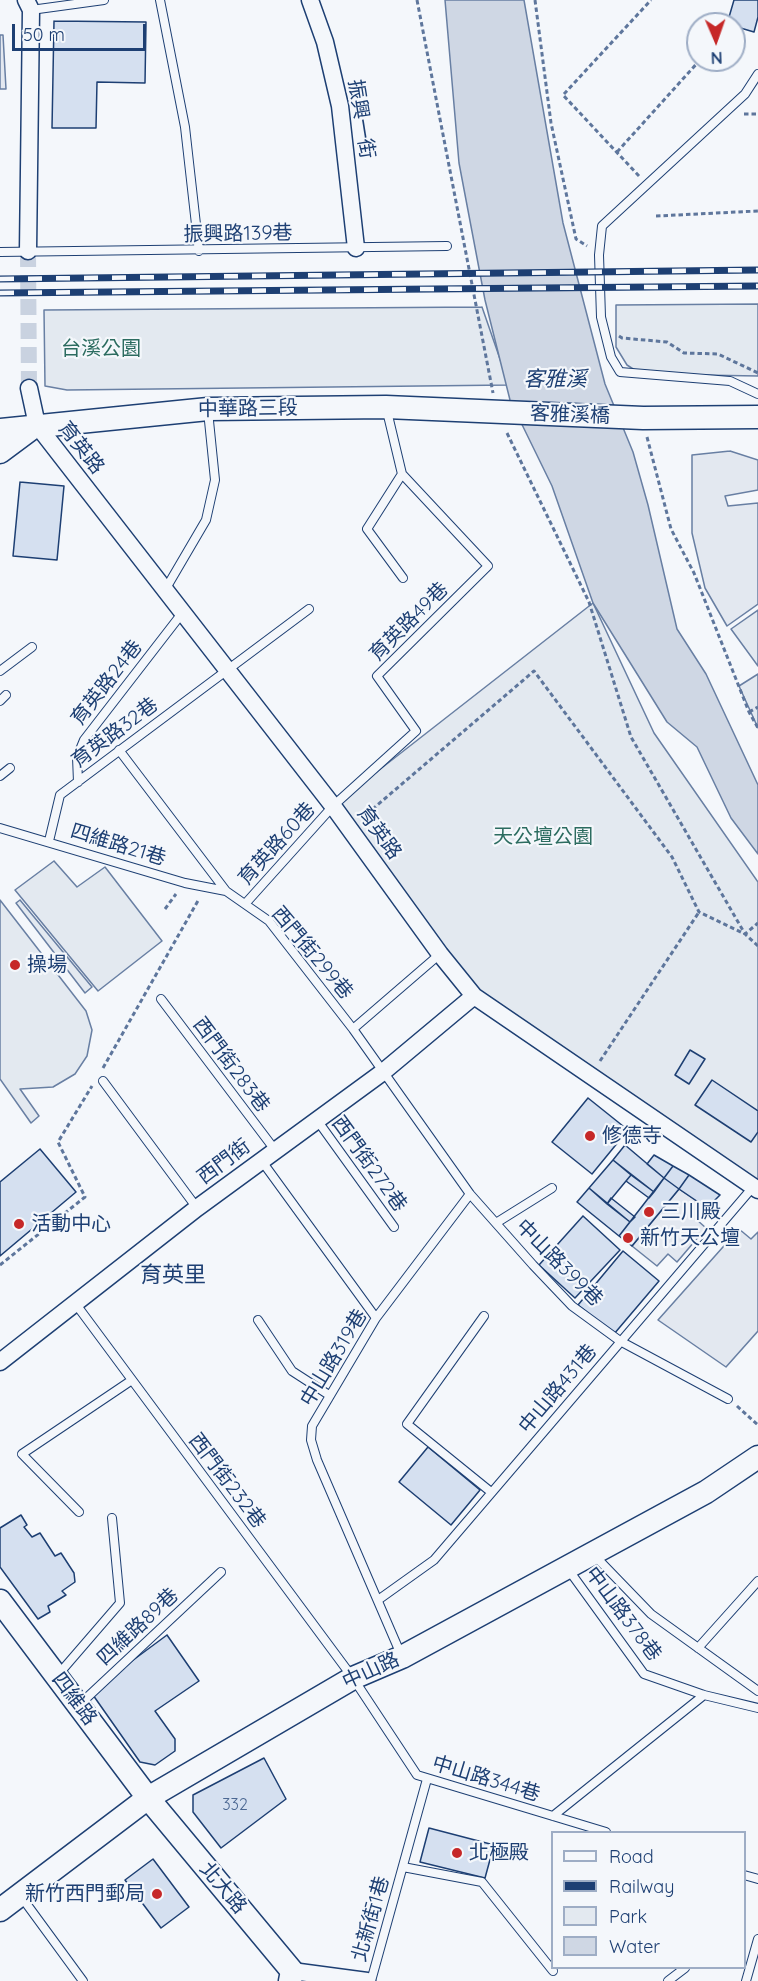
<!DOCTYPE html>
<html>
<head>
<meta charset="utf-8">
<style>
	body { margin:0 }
	#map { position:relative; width:758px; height:1981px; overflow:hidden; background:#f4f7fb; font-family:Quicksand,sans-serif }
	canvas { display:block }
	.legend { position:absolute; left:551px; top:1831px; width:195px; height:138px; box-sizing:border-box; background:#f4f7fb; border:2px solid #9eadc5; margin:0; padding:8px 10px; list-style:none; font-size:18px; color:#1d3f73 }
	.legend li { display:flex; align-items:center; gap:12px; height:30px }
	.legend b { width:30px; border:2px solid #9eadc5 }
	.north { position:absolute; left:686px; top:12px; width:60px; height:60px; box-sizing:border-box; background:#f4f7fb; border:2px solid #9eadc5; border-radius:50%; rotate:178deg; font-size:16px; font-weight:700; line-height:24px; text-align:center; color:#1d3f73 }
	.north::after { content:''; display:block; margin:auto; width:21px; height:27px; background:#c62828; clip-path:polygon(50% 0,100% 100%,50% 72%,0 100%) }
	.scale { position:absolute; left:12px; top:24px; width:134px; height:27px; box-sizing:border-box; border:3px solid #1d3f73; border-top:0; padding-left:8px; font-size:18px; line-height:21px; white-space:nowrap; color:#1d3f73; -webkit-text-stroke:4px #f4f7fb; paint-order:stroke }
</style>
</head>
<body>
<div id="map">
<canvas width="758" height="1981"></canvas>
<ul class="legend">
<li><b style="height:8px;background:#f4f7fb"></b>Road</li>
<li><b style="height:8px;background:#1d3f73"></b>Railway</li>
<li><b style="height:16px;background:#e3e9f0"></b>Park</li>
<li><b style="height:16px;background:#cfd7e4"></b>Water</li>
</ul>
<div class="north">N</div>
<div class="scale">50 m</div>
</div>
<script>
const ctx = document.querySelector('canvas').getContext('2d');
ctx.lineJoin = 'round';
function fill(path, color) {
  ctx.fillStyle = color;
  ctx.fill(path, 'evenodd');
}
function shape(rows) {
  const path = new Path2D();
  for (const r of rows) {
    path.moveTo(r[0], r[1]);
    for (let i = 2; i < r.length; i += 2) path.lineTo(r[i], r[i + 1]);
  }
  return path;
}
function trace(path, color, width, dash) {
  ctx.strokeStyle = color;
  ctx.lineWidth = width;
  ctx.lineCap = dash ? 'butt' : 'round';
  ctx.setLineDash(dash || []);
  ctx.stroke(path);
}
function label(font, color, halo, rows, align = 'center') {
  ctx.font = font + ' Quicksand,"Noto Sans TC",sans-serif';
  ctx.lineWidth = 4.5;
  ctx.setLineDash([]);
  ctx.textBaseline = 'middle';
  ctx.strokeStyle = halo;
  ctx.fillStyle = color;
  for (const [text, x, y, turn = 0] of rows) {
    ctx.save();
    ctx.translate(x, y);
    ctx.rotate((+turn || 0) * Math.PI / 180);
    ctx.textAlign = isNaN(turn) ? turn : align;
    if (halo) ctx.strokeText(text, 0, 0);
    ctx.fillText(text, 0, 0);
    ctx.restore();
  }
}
const green = shape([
	[758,304,758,376,641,374,627,365,616,347,616,305,758,304],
	[482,307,509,385,67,390,45,386,44,310,482,307],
	[593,603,654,733,758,882,758,1185,474,996,333,806,593,603],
	[758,610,758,666,731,629,758,610],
	[758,674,758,728,739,686,758,674],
	[54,861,77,887,105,867,162,941,98,991,15,890,54,861],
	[0,900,86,1011,92,1030,87,1056,75,1074,53,1087,20,1089,39,1116,31,1123,0,1079,0,900],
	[20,900,92,987,85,993,16,903,20,900]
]);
const parking = shape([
	[0,35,3,35,6,89,0,89,0,35],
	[730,451,758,460,758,490,725,496,728,506,758,503,758,604,727,626,705,588,692,533,692,455,730,451],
	[679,1189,707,1208,697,1220,706,1228,677,1262,668,1254,657,1266,632,1246,679,1189],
	[739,1229,751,1239,758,1232,758,1331,726,1367,658,1320,739,1229]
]);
const water = shape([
	[445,0,524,0,563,223,605,384,633,452,648,505,677,629,706,674,758,785,758,854,731,818,697,747,667,722,593,603,552,486,510,400,485,300,459,163,445,0]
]);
const building = shape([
	[734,0,758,0,758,17,754,32,727,24,734,0],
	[54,21,146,22,145,83,97,82,96,128,52,128,54,21],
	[20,482,64,486,57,560,13,556,20,482],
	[690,1050,705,1059,689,1084,675,1075,690,1050],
	[712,1080,758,1111,758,1132,751,1142,695,1105,712,1080],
	[588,1098,628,1130,592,1174,552,1142,588,1098],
	[625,1145,664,1178,654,1192,613,1160,625,1145],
	[40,1149,76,1192,0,1256,0,1182,40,1149],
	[654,1155,673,1166,664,1178,647,1164,654,1155],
	[613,1160,631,1175,607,1204,589,1188,613,1160],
	[673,1166,689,1175,679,1189,664,1178,673,1166],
	[631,1175,654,1192,649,1198,626,1181,631,1175],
	[689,1175,720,1195,707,1208,679,1189,689,1175],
	[664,1178,679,1189,632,1246,619,1236,664,1178],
	[589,1188,630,1222,619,1236,577,1202,589,1188],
	[611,1198,635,1217,630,1222,607,1204,611,1198],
	[583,1216,620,1250,575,1298,539,1265,583,1216],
	[623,1251,659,1281,614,1334,578,1305,623,1251],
	[428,1447,480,1490,451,1525,399,1482,428,1447],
	[21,1515,27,1525,24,1527,32,1537,40,1533,55,1556,61,1553,74,1573,75,1582,62,1591,66,1595,48,1606,50,1612,38,1619,0,1567,0,1528,21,1515],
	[167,1635,199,1681,155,1711,175,1739,175,1751,155,1765,140,1762,93,1695,94,1689,167,1635],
	[264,1758,286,1799,221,1848,193,1812,193,1795,264,1758],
	[429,1828,494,1845,485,1878,420,1862,429,1828],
	[153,1859,189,1907,161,1928,125,1880,153,1859]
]);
const streetTunnel = shape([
	[28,251,29,388]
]);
const path = shape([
	[417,0,493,393],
	[535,0,551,123,576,239,587,246],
	[744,114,758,114],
	[617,152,700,60],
	[639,176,563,95,651,0],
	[656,216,758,211],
	[619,336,622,338,667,342,684,353,718,354,758,373],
	[507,433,589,602,631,737,745,934,758,946],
	[647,437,671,529,694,573,749,712,758,728],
	[749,712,758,707],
	[361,819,534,671,672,857,699,912,745,934,758,923],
	[165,909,176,894],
	[600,1061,699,912],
	[103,1068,199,899],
	[0,1265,85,1197,58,1142,92,1086],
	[737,1406,758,1425]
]);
const lane = shape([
	[160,0,185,127,199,251],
	[31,10,104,0],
	[758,74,745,94,602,226,599,255,601,317,611,357,620,372,730,381,758,394],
	[0,252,447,246],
	[402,474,367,529,403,578],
	[165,590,206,520,215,480,208,411],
	[0,671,32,647],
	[0,701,6,695],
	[119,750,226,891,269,921,353,1029,470,1194,533,1265,572,1306,620,1341,728,1399],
	[0,776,10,768],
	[78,782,77,757,84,740,183,612],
	[0,828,185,883,226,891],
	[49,841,60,795,309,609],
	[245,904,333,806,416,731,377,676,488,566,402,474,386,407],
	[161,999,275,1150],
	[353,1029,440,954],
	[103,1081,197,1208],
	[317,1120,394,1227],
	[261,1160,376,1318],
	[496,1223,552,1188],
	[75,1303,353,1678,417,1775,606,1832],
	[484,1316,407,1424,491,1492],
	[258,1320,292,1371,329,1395],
	[79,1512,22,1454,132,1380],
	[593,1554,651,1614,758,1691],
	[568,1569,644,1674,704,1695,758,1708],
	[378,1600,434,1560,753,1187],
	[698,1648,758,1581],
	[402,1657,317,1460,311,1440,312,1426,376,1318,470,1194],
	[57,1676,120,1603,112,1518],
	[79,1705,221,1572],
	[553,1816,704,1695],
	[403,1867,482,1882,553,1971],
	[744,1875,758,1879],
	[20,1895,83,1981],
	[371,1981,427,1779],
	[668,1981,685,1968],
	[746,1981,758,1939]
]);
const street = shape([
	[26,0,31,10,28,251],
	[310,0,325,42,340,106,356,248],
	[29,388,37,425,333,806,440,954,474,996,758,1190],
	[0,1362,197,1208,383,1072,474,996],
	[292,1971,367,1981]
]);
const secondary = shape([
	[0,430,208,409,386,407,643,418,758,417],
	[0,452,35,426],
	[0,1601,148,1798,292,1971,290,1981],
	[0,1910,148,1798,353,1678,402,1657,706,1492,758,1457]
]);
const rail = shape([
	[0,279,758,270],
	[0,293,758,286]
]);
const markers = [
	[15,965,6,"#c62828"],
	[590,1136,6,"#c62828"],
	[649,1212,6,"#c62828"],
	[19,1224,6,"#c62828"],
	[628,1238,6,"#c62828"],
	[457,1853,6,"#c62828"],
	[157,1894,6,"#c62828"]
];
const numberNames = [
	["332",235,1805]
];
const streetNames = [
	["振興一街",361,119,81],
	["振興路139巷",238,234,-1],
	["中華路三段",248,409,-1],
	["客雅溪橋",570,415,2],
	["育英路",81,448,52],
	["育英路49巷",409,622,-45],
	["育英路24巷",107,683,-52],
	["育英路32巷",115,733,-37],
	["育英路",379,833,54],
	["育英路60巷",277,844,-48],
	["四維路21巷",118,845,17],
	["西門街299巷",312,953,50],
	["西門街283巷",231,1065,53],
	["西門街",224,1162,-37],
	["西門街272巷",369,1164,54],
	["中山路399巷",559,1263,45],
	["中山路319巷",334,1358,-59],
	["中山路431巷",558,1389,-50],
	["西門街232巷",227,1481,53],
	["中山路378巷",623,1614,53],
	["四維路89巷",138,1627,-43],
	["中山路",371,1671,-25],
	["四維路",74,1699,53],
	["中山路344巷",486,1779,17],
	["北大路",223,1888,50],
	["北新街1巷",371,1919,-74]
];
const parkNames = [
	["台溪公園",101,349],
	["天公壇公園",543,837]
];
const poiNames = [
	["操場",27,965],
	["修德寺",602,1136],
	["三川殿",661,1212],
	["活動中心",31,1224],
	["新竹天公壇",640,1238],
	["北極殿",469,1853],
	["新竹西門郵局",145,1894,"right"]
];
const waterNames = [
	["客雅溪",555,380]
];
const quarterNames = [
	["育英里",173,1275]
];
fill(green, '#e3e9f0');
trace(green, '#687fa3', 1.5);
fill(parking, '#e3e8f0');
trace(parking, '#687fa3', 1.5);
fill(water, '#cfd7e4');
trace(water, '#687fa3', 1.5);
fill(building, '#d5e0f0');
trace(building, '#1d3f73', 1.5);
trace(streetTunnel, '#c9d2e0', 16, [16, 8]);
trace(lane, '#1d3f73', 10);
trace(street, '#1d3f73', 19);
trace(secondary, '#1d3f73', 25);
trace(path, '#5e769c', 3, [4.5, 3]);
trace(lane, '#f4f7fb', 8);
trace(street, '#f4f7fb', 16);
trace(secondary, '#f4f7fb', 22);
trace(rail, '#1d3f73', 7);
trace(rail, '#f4f7fb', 4.5, [14]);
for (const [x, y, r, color] of markers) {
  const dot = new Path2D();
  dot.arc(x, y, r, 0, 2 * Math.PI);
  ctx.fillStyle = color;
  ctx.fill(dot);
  trace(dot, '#f4f7fb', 2);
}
label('16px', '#4b6792', null, numberNames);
label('20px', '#1d3f73', '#f4f7fb', streetNames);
label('20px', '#2c6c60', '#f4f7fb', parkNames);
label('20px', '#1d3f73', '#f4f7fb', poiNames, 'left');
label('italic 21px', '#1d3f73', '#f4f7fb', waterNames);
label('22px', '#1d3f73', '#f4f7fb', quarterNames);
</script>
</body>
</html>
